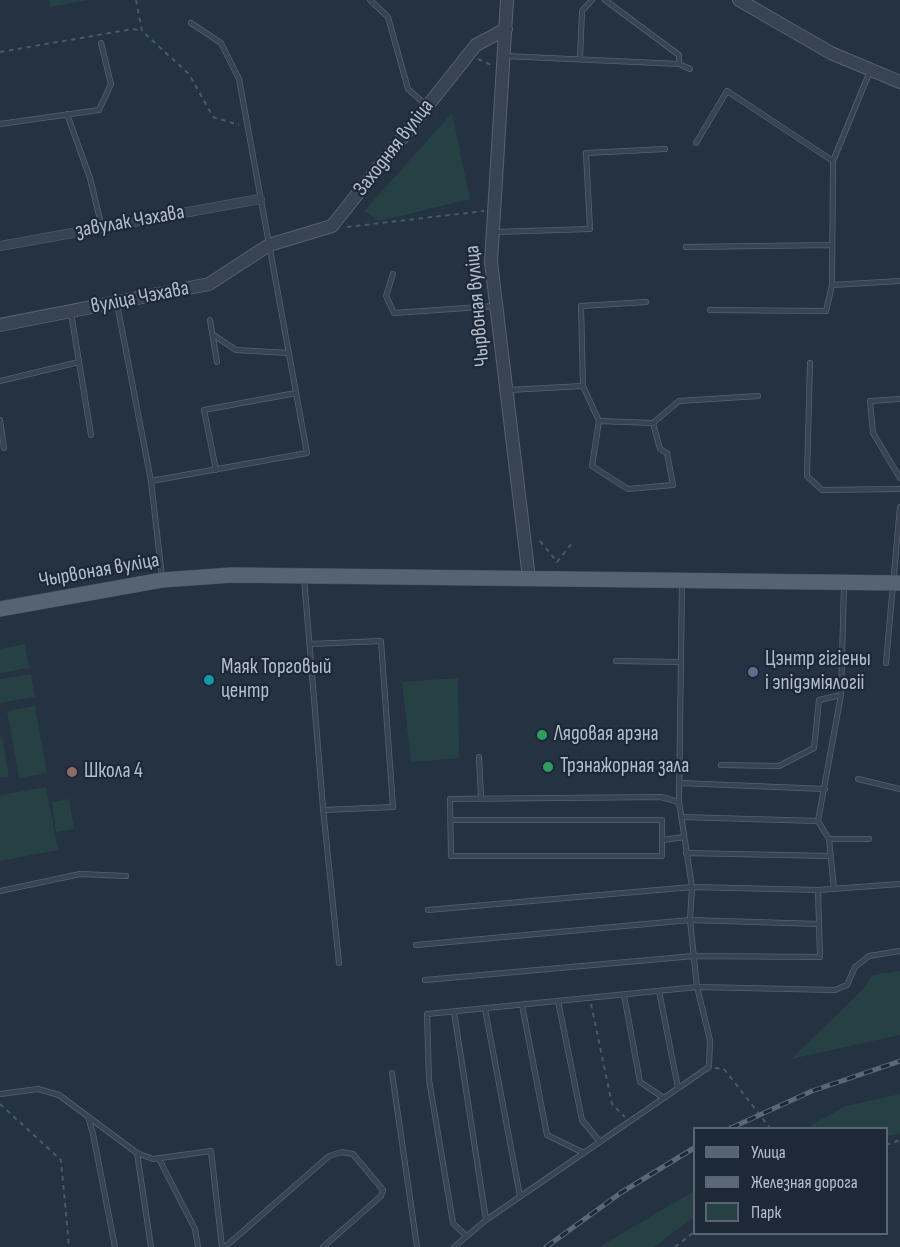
<!DOCTYPE html>
<html>
<head>
<meta charset="utf-8">
<style>
	body { margin:0 }
	#map { position:relative; width:900px; height:1247px; overflow:hidden; background:#243242; font-family:"Sofia Sans Condensed",sans-serif }
	canvas { display:block }
	.legend { position:absolute; left:693px; top:1127px; width:195px; height:108px; box-sizing:border-box; background:#1d2937; border:2px solid #5a6573; margin:0; padding:8px 10px; list-style:none; font-size:18px; color:#b5bfcc }
	.legend li { display:flex; align-items:center; gap:12px; height:30px }
	.legend b { width:30px; border:2px solid #5a6573 }
</style>
</head>
<body>
<div id="map">
<canvas width="900" height="1247"></canvas>
<ul class="legend">
<li><b style="height:8px;background:#566372"></b>Улица</li>
<li><b style="height:8px;background:#5a6879"></b>Железная дорога</li>
<li><b style="height:16px;background:#264143"></b>Парк</li>
</ul>
</div>
<script>
const ctx = document.querySelector('canvas').getContext('2d');
ctx.lineJoin = 'round';
function fill(path, color) {
  ctx.fillStyle = color;
  ctx.fill(path, 'evenodd');
}
function shape(rows) {
  const path = new Path2D();
  for (const r of rows) {
    path.moveTo(r[0], r[1]);
    for (let i = 2; i < r.length; i += 2) path.lineTo(r[i], r[i + 1]);
  }
  return path;
}
function trace(path, color, width, dash) {
  ctx.strokeStyle = color;
  ctx.lineWidth = width;
  ctx.lineCap = dash ? 'butt' : 'round';
  ctx.setLineDash(dash || []);
  ctx.stroke(path);
}
function label(font, color, halo, rows, align = 'center') {
  ctx.font = font + ' "Sofia Sans Condensed",sans-serif';
  ctx.lineWidth = 4.5;
  ctx.setLineDash([]);
  ctx.textBaseline = 'middle';
  ctx.strokeStyle = halo;
  ctx.fillStyle = color;
  for (const [text, x, y, turn = 0] of rows) {
    ctx.save();
    ctx.translate(x, y);
    ctx.rotate((+turn || 0) * Math.PI / 180);
    ctx.textAlign = isNaN(turn) ? turn : align;
    if (halo) ctx.strokeText(text, 0, 0);
    ctx.fillText(text, 0, 0);
    ctx.restore();
  }
}
const green = shape([
	[49,0,88,0,50,7],
	[452,113,470,199,380,221,364,211],
	[25,644,29,668,0,673,0,649],
	[31,674,35,697,0,703,0,679],
	[458,678,459,758,411,762,402,682],
	[35,706,47,773,19,778,7,711],
	[2,736,9,777,0,778,0,737],
	[46,787,58,850,0,861,0,795],
	[69,799,74,829,56,832,52,802],
	[900,971,900,1035,791,1059,863,989,873,975],
	[900,1094,900,1134,887,1136,886,1128,806,1128,846,1106],
	[694,1191,694,1217,654,1247,599,1247]
]);
const path = shape([
	[136,0,142,31,189,74,213,117,239,125],
	[0,52,133,29,142,31],
	[478,59,491,65],
	[347,227,484,211],
	[540,541,557,562,573,542],
	[591,1004,612,1104,625,1117],
	[715,1068,724,1069,770,1128],
	[0,1104,61,1160,69,1247],
	[886,1145,900,1140],
	[675,1247,694,1232]
]);
const service = shape([
	[370,0,388,17,408,89,427,106],
	[605,0,679,55,679,64],
	[505,56,679,64,690,69],
	[580,59,582,11,592,0],
	[67,114,90,178,102,228],
	[0,124,99,110,111,84,101,43],
	[696,143,727,91,833,161],
	[495,232,590,229,586,153,665,149],
	[686,247,831,245],
	[393,274,386,296,394,313,495,306],
	[832,285,900,281],
	[117,304,151,481,162,577],
	[710,310,826,311,832,285,833,161,870,71],
	[71,313,91,435],
	[210,320,217,362],
	[212,334,236,350,289,353],
	[810,363,807,476,822,490,900,489],
	[0,381,79,362],
	[583,386,599,421,592,466,628,489,673,485,667,453,660,449,653,423],
	[508,390,583,386,581,306,646,302],
	[900,399,870,401,873,433,900,478],
	[0,420,4,448],
	[599,421,653,423,679,401,758,396],
	[216,470,204,410,296,393],
	[151,481,307,453,239,79,221,43,191,23],
	[304,578,323,808,339,963],
	[311,644,381,641,393,807,323,810],
	[616,661,681,662],
	[886,663,900,507],
	[479,757,481,797],
	[721,765,779,766,814,748,819,700,841,695],
	[858,779,900,789],
	[680,783,825,789],
	[681,817,818,821],
	[451,820,662,820,662,856,451,856,450,799,661,797,679,802],
	[829,839,869,839],
	[663,840,684,837],
	[686,853,830,856],
	[834,889,829,839,818,821,841,695,844,585],
	[0,891,80,874,126,876],
	[428,910,692,887,818,890,900,884],
	[416,945,690,920,818,924],
	[425,980,694,956,820,957,818,890],
	[659,991,678,1088],
	[624,995,640,1082,664,1098],
	[558,1001,582,1120,600,1142],
	[522,1005,547,1135,584,1153],
	[485,1009,520,1196],
	[454,1012,486,1220],
	[392,1073,417,1247],
	[0,1094,38,1089,59,1095,137,1153,153,1159,211,1151,222,1247],
	[88,1117,93,1134,115,1247],
	[137,1153,151,1247],
	[159,1159,195,1229,198,1247],
	[466,1236,453,1223,429,1080,427,1014,697,987,835,990,847,985,855,967,869,956,900,951],
	[225,1247,329,1156,342,1152,353,1154,383,1190,381,1196,323,1247],
	[454,1247,486,1220,709,1067,710,1040,697,987,690,920,692,887,679,802,682,583]
]);
const minor = shape([
	[0,246,260,199]
]);
const tertiary = shape([
	[507,0,491,262,529,578],
	[739,0,831,53,900,82],
	[0,325,209,284,269,245,332,226,476,45,506,29]
]);
const primary = shape([
	[0,609,162,580,232,575,900,583]
]);
const rail = shape([
	[731,1128,812,1091,900,1061],
	[546,1247,622,1192,694,1148]
]);
const markers = [
	[753,672,6,"#5c6f8a"],
	[209,680,6,"#0f9aa8"],
	[542,735,6,"#2e9e5b"],
	[548,767,6,"#2e9e5b"],
	[72,772,6,"#8d6e63"]
];
const streetNames = [
	["Заходняя вуліца",394,148,-52],
	["завулак Чэхава",130,222,-10],
	["вуліца Чэхава",140,298,-11],
	["Чырвоная вуліца",478,306,-95],
	["Чырвоная вуліца",99,571,-10]
];
const poiNames = [
	["Цэнтр гігіены",765,660],
	["і эпідэміялогіі",765,684],
	["Маяк Торговый",221,668],
	["центр",221,692],
	["Лядовая арэна",554,735],
	["Трэнажорная зала",560,767],
	["Школа 4",84,772]
];
fill(green, '#264143');
trace(service, '#56626f', 6);
trace(minor, '#56626f', 10);
trace(tertiary, '#56626f', 14);
trace(primary, '#424d5b', 16);
trace(path, '#445e60', 2, [4.5, 4.5]);
trace(service, '#384451', 4.5);
trace(minor, '#384451', 9);
trace(tertiary, '#384451', 12);
trace(primary, '#566372', 15);
trace(rail, '#5a6879', 5);
trace(rail, '#1d2937', 3, [9]);
for (const [x, y, r, color] of markers) {
  const dot = new Path2D();
  dot.arc(x, y, r, 0, 2 * Math.PI);
  ctx.fillStyle = color;
  ctx.fill(dot);
  trace(dot, '#1d2937', 2);
}
label('21px', '#b5bfcc', '#1d2937', streetNames);
label('21px', '#b5bfcc', '#1d2937', poiNames, 'left');
</script>
</body>
</html>
